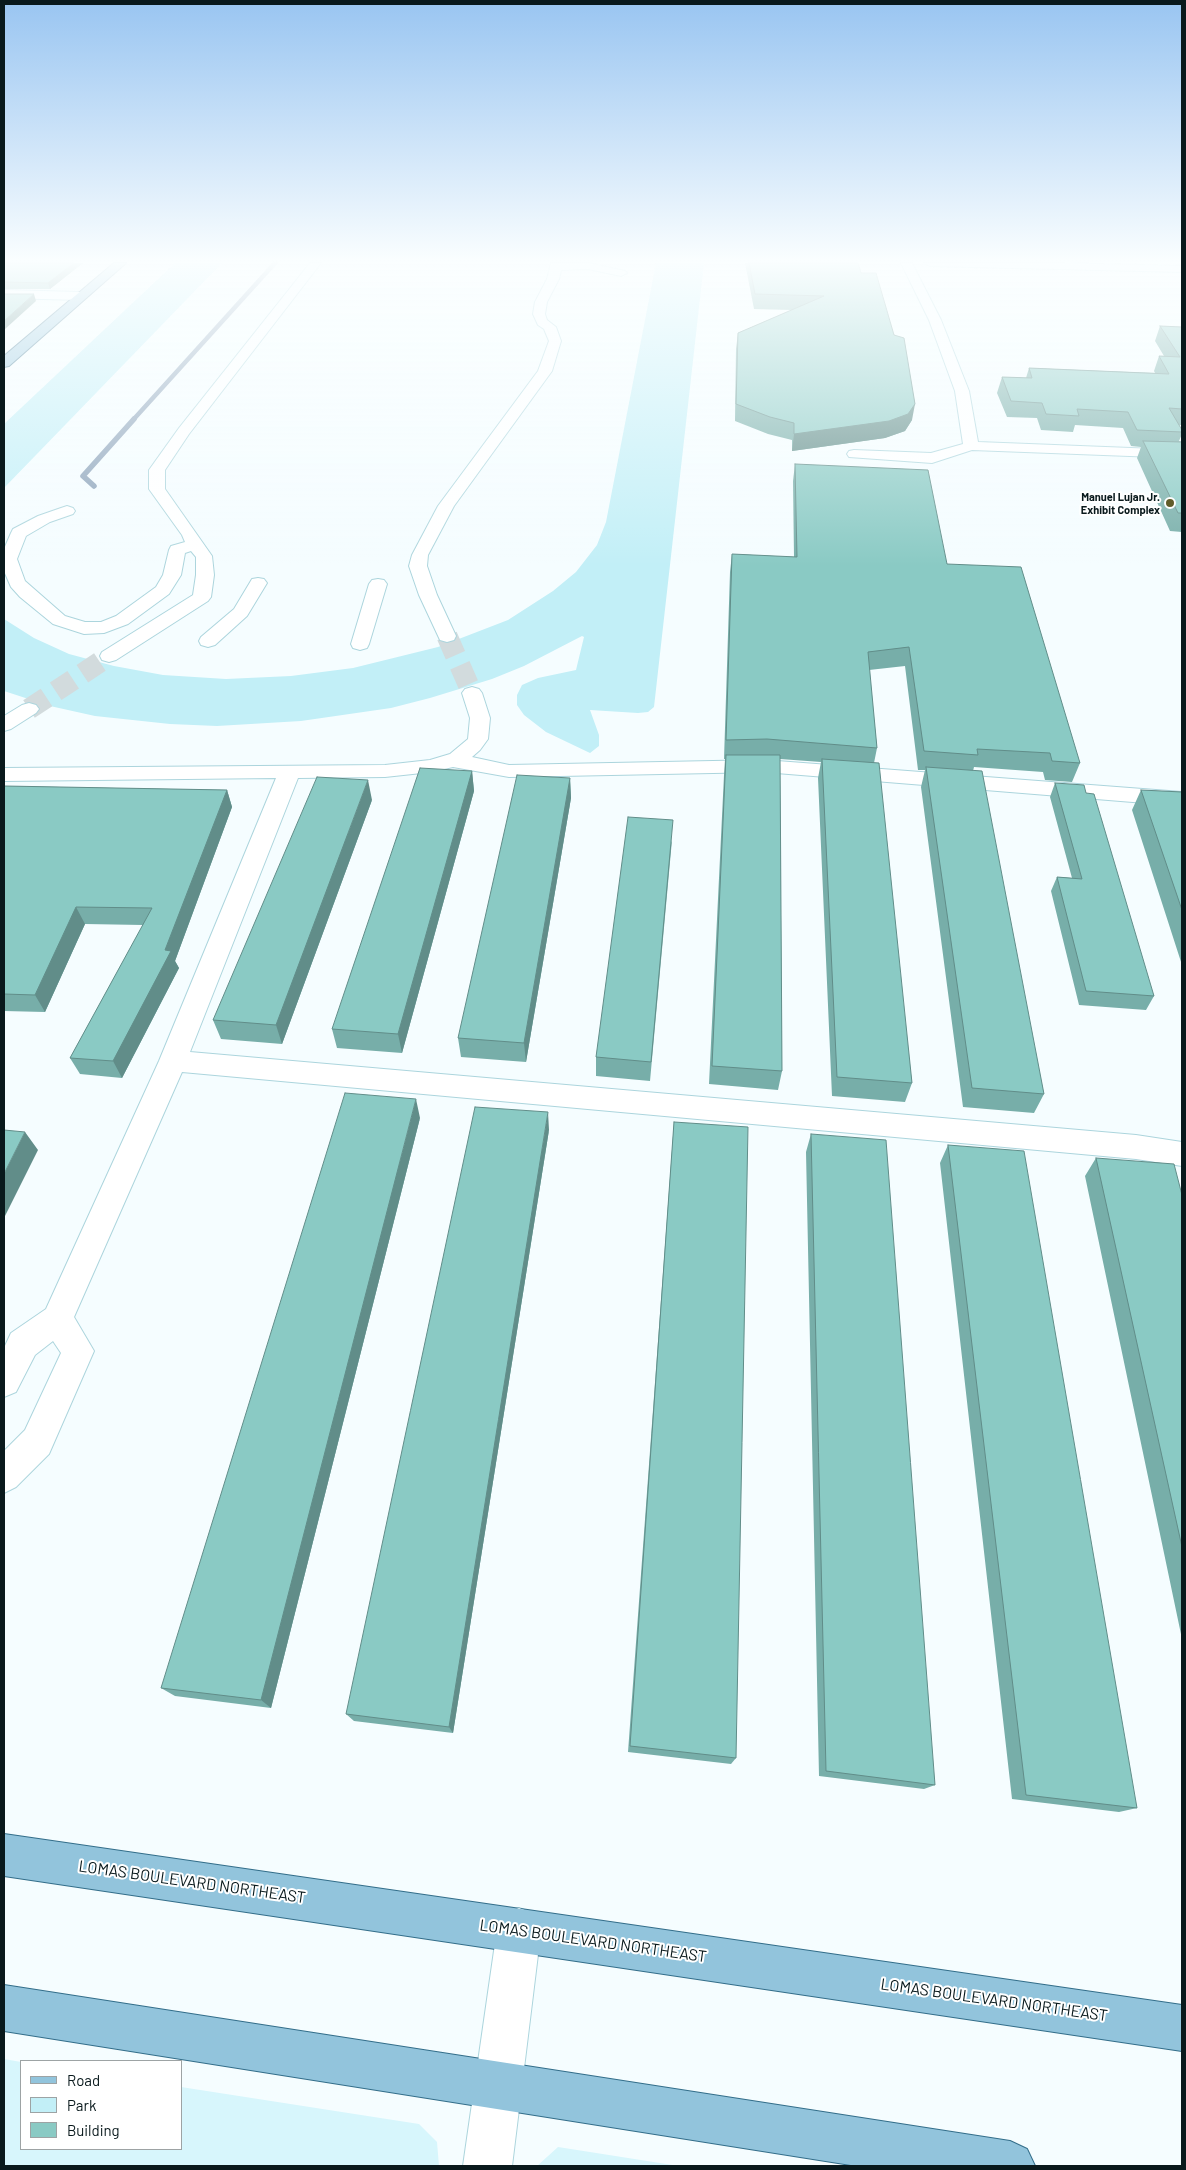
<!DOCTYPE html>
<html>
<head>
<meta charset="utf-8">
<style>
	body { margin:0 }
	#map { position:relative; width:1186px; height:2170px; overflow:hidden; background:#f5fdff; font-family:Barlow,sans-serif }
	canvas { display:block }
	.frame { position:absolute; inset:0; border:5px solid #09191c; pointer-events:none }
	.legend { position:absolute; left:20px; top:2060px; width:162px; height:90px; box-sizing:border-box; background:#fff; border:1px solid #9da3a4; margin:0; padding:6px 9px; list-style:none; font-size:15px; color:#09191c }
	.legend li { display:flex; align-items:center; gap:10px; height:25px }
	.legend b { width:25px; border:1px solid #9da3a4 }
</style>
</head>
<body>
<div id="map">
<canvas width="1186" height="2170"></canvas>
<div class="frame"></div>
<ul class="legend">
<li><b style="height:6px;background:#92c4dc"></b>Road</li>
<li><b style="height:14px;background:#c2eff7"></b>Park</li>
<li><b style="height:14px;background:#8acac4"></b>Building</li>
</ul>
</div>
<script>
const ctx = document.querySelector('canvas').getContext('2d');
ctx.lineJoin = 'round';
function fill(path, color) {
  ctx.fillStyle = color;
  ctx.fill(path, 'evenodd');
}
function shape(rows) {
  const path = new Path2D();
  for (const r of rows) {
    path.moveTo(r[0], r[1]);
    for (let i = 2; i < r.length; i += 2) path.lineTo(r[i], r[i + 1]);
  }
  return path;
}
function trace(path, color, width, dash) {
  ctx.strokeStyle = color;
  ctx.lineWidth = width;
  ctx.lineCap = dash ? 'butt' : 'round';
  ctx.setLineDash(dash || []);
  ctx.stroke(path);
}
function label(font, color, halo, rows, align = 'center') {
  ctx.font = font + ' Barlow,sans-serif';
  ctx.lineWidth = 4;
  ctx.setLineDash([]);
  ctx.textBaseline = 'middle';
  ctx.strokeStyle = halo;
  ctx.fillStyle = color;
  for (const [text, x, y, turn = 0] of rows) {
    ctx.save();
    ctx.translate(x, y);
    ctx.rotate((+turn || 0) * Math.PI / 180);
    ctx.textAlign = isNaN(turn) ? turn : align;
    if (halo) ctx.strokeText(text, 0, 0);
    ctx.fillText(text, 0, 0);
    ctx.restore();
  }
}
const built = shape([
	[4,2059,21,2062,21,2149,181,2149,181,2087,419,2124,437,2142,439,2166,4,2166],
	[558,2147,679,2166,537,2166]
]);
const green = shape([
	[175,263,222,263,4,488,4,424],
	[656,263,704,263,654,707,648,712,638,713,590,710,599,735,599,746,590,753,546,732,524,715,517,705,517,695,522,685,538,678,576,670,584,637,582,636,524,666,492,679,430,698,391,708,301,721,217,726,170,724,95,716,50,706,4,691,4,619,34,638,69,654,114,666,163,675,226,679,291,676,353,668,438,647,508,620,553,591,576,572,597,545,606,522]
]);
const streamFar1 = shape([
	[133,420,275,263]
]);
const stream = shape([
	[94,486,83,476,134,419]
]);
const minorTunnel = shape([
	[447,636,472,693],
	[29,709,109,656]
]);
const minor = shape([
	[310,263,321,263,189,434,165,470,165,489,212,556,214,575,211,597,208,601,116,660,109,662,102,660,100,656,102,652,193,595,196,575,196,557,191,551,185,553,181,575,169,594,128,624,104,633,84,634,53,624,20,597,11,587,4,571,4,549,11,533,13,529,38,516,61,508,67,506,73,508,75,511,73,514,50,522,26,536,17,559,25,581,65,616,85,622,101,622,116,616,156,587,163,575,169,550,171,546,185,542,182,535,149,489,149,470,179,428,310,263],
	[551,263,588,263,625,271,627,273,621,276,588,269,561,270,559,279,547,302,545,314,547,320,556,327,561,341,552,371,454,506,428,555,427,566,437,595,456,636,454,640,447,642,440,640,419,595,409,566,412,555,438,506,538,371,549,341,544,329,538,325,533,314,535,302,547,279,551,263],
	[901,263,912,263,941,320,969,391,978,442,1182,450,1182,458,972,450,932,463,849,457,847,454,849,451,854,450,931,453,963,444,955,391,929,320,901,263],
	[924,263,1053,263,1182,266,1182,272,930,266,924,263],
	[4,290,80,292,86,296,80,300,4,298,4,290],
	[258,578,264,579,267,583,247,616,215,645,208,647,201,645,199,641,201,637,234,609,252,579,258,578],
	[378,579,384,580,387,584,369,644,367,648,360,650,353,648,351,644,369,584,372,580,378,579],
	[472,687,479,689,482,693,490,718,488,739,480,750,472,757,509,765,764,760,1182,792,1182,806,764,772,509,777,453,767,431,772,385,777,298,778,190,1052,1136,1135,1182,1142,1182,1166,1136,1159,182,1072,74,1317,94,1351,49,1454,16,1487,4,1493,4,1451,25,1430,61,1353,53,1341,35,1355,16,1392,4,1397,4,1348,11,1333,46,1309,159,1061,276,778,4,781,4,768,385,765,430,760,450,754,468,739,470,718,462,693,465,689,472,687],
	[29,703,36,705,39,709,36,713,11,729,4,731,4,716,22,705,29,703],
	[519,1908,535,1914,541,1930,512,2166,463,2166,497,1930,503,1914,519,1908]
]);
const major = shape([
	[114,263,126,263,9,366,4,367,4,356,114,263],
	[4,1834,1182,2005,1182,2051,4,1876,4,1834],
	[4,1985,1010,2141,1027,2149,1035,2166,857,2166,4,2031,4,1985]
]);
const wall = shape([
	[4,263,83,263,50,289,4,289],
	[745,263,858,263,912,420,905,431,885,438,792,451,792,440,768,434,735,421,736,349,738,333,792,310,754,309],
	[1160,326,1182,327,1182,425,1179,425,1182,430,1182,434,1179,441,1182,442,1182,532,1170,531,1137,458,1141,447,1131,446,1123,428,1075,425,1073,432,1041,430,1037,418,1007,417,997,393,1002,377,1026,378,1029,368,1155,373,1154,371,1159,356,1164,356,1155,341],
	[795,464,947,564,1080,763,1072,782,1045,780,1043,772,974,767,973,771,1044,1094,1034,1113,963,1107,921,787,925,770,918,770,905,666,869,670,877,748,874,763,912,1083,905,1102,832,1096,818,778,821,762,780,759,782,1071,778,1090,709,1084,724,775,725,759,724,759,730,572,732,554,794,557,793,481],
	[472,771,474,791,402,1053,337,1048,332,1029],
	[570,778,571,798,526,1062,461,1057,458,1038],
	[1055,783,1154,996,1146,1010,1079,1005,1051,891,1057,877,1072,878,1050,797],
	[4,786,227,790,232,807,175,961,179,968,122,1078,80,1074,70,1058,143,925,85,924,45,1012,4,1011],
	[1141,790,1182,792,1182,965,1132,810],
	[372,800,282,1044,221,1039,213,1020],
	[672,840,650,1081,596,1076,596,1057],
	[420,1118,271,1708,175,1696,161,1688],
	[674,1122,736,1758,731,1764,628,1752],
	[549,1130,453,1733,354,1721,346,1714],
	[811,1134,935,1785,924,1789,819,1776,806,1152],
	[948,1145,1137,1808,1119,1812,1012,1799,940,1163],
	[1096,1158,1182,1195,1182,1639,1085,1176]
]);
const shadedWall = shape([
	[74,263,83,263,50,289,48,283],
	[34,294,36,301,4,330,4,321],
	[915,404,912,420,905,431,885,438,792,451,794,434],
	[472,771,474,791,402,1053,398,1034],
	[570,778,571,798,526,1062,524,1043],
	[368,780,372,800,282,1044,276,1025],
	[227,790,232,807,175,961,179,968,122,1078,113,1061,165,950],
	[76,907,85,924,45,1012,35,995],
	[416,1099,420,1118,271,1708,261,1700],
	[548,1112,549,1130,453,1733,449,1727],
	[25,1132,38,1150,4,1218,4,1174]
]);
const building = shape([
	[4,263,74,263,48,283,4,282,4,263],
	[749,263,858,263,861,273,876,273,894,335,904,338,915,404,908,414,889,421,794,434,794,423,770,417,736,404,738,333,824,296,755,294,749,263],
	[4,294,34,294,4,321,4,294],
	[1160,326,1182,327,1182,409,1169,408,1182,430,1182,432,1137,430,1128,412,1077,409,1079,416,1046,414,1042,403,1011,401,1002,377,1032,378,1029,368,1169,374,1159,356,1180,357,1160,326],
	[1143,441,1182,442,1182,513,1178,513,1143,441],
	[795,464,928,470,947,564,1021,567,1080,763,1052,761,1050,753,977,749,978,755,924,751,909,647,868,652,877,748,767,739,726,740,732,554,797,557,795,464],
	[726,755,780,755,782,1071,712,1066,726,755],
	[822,759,879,763,912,1083,837,1077,822,759],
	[926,767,982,771,1044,1094,972,1088,926,767],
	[420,768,472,771,398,1034,332,1029,420,768],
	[517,775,570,778,524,1043,458,1038,517,775],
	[317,777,368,780,276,1025,213,1020,317,777],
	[1055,783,1084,785,1086,793,1094,794,1154,996,1086,991,1057,877,1082,879,1055,783],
	[4,786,227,790,165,950,171,951,113,1061,70,1058,152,908,76,907,35,995,4,994,4,786],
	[1141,790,1182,792,1182,910,1141,790],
	[628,817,673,820,651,1062,596,1057,628,817],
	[345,1093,416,1099,261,1700,161,1688,345,1093],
	[475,1107,548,1112,449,1727,346,1714,475,1107],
	[674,1122,748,1127,736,1758,630,1746,674,1122],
	[4,1130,25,1132,4,1174,4,1130],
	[811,1134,886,1140,935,1785,826,1771,811,1134],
	[948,1145,1024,1151,1137,1808,1026,1795,948,1145],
	[1096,1158,1174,1164,1182,1195,1182,1547,1096,1158]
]);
const markers = [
	[1170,503,5,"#615c29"]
];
const farPoinames = [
	["Manuel Lujan Jr.",1160,497],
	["Exhibit Complex",1160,510]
];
const nearStreetnames = [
	["LOMAS BOULEVARD NORTHEAST",192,1882,8],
	["LOMAS BOULEVARD NORTHEAST",593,1941,8],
	["LOMAS BOULEVARD NORTHEAST",994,2000,8]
];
fill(built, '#d7f6fc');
fill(green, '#c2eff7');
trace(streamFar1, '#8ca3ba', 4.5);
trace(stream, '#8ca3ba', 5.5);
trace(minorTunnel, '#d2dbdd', 21, [21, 11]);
trace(minor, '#acd5dd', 2);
trace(major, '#336e8a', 2);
fill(minor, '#fff');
fill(major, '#92c4dc');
fill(wall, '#77aea9');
fill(shadedWall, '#618d89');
fill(building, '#8acac4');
trace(building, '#618d89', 1);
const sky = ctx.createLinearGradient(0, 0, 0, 566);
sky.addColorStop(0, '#99c5f1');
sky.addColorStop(0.46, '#fafeff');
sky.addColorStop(1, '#fafeff00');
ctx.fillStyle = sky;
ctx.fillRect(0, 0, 1186, 566);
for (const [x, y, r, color] of markers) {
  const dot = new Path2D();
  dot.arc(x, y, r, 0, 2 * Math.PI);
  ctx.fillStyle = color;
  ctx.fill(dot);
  trace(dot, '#fff', 2);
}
label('bold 11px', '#09191c', '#fff', farPoinames, 'right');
label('16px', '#09191c', '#fff', nearStreetnames);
</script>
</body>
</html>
